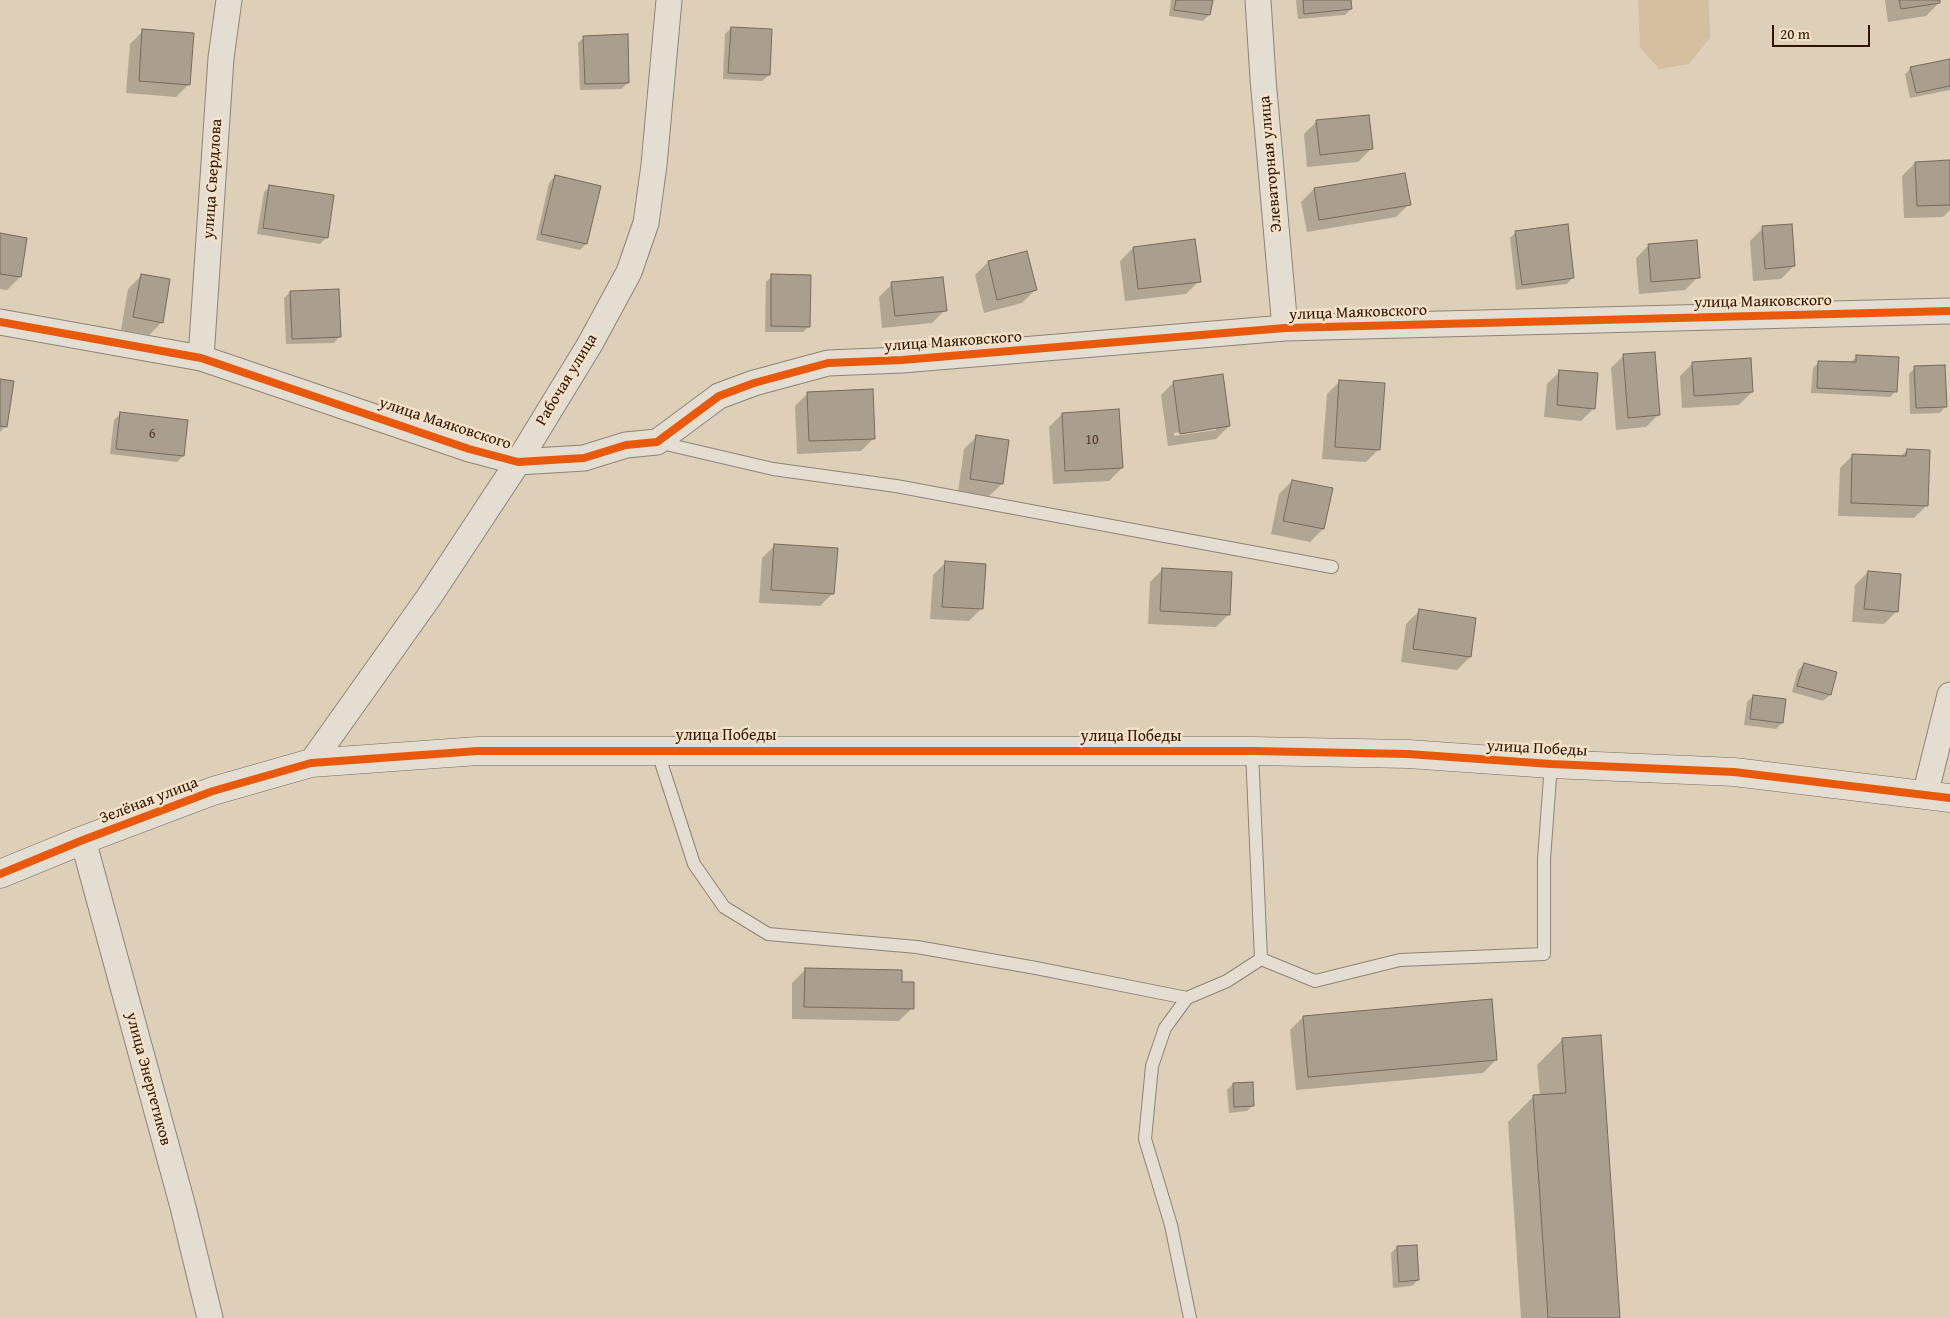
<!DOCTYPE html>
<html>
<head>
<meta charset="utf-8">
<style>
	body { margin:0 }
	#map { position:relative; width:1950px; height:1318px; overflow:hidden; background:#decfb9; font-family:"Gentium Book Plus",serif }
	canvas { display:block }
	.scale { position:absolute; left:1772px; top:25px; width:98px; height:22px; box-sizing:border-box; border:2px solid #301403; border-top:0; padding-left:6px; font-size:15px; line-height:18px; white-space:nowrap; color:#301403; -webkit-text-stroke:4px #f3e2c8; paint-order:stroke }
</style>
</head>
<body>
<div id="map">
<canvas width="1950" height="1318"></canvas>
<div class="scale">20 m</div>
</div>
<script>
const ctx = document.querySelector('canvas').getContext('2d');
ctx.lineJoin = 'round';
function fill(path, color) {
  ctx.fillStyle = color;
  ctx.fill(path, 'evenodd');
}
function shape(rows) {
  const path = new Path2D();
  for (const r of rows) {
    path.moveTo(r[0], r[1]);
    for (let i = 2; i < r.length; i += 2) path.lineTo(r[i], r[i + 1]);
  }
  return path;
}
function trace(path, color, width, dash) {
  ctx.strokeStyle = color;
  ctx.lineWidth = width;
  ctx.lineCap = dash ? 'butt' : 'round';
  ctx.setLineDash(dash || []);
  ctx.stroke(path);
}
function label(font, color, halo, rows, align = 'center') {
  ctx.font = font + ' "Gentium Book Plus",serif';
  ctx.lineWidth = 5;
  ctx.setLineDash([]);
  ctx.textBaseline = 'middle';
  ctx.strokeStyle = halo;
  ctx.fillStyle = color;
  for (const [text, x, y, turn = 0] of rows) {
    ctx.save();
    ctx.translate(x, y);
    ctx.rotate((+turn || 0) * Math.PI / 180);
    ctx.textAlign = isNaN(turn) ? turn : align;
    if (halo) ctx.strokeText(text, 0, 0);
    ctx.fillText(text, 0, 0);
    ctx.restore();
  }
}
const green = shape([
	[1638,0,1709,0,1710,38,1689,64,1659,69,1640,47]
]);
const shadow = shape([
	[1171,0,1211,0,1209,15,1203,21,1169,16],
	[1296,0,1350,0,1351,9,1345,15,1298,19],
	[1885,0,1938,0,1939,3,1926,16,1888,22],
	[731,28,769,75,762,81,723,79,725,34],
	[143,31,189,84,176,97,126,93,130,44],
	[584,37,628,82,622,89,580,90,578,43],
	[1950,60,1950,90,1910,98,1905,74,1911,68],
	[1317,121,1371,149,1358,162,1307,167,1304,134],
	[1950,161,1950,210,1943,217,1904,218,1902,176,1915,163],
	[555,176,599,187,586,244,580,250,536,240,549,183],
	[270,186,333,196,326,238,320,244,257,234,264,192],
	[1314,189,1409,204,1396,217,1307,232,1301,202],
	[1763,228,1794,266,1781,279,1753,281,1750,241],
	[1516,232,1573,277,1567,284,1516,290,1510,238],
	[0,234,20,277,7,290,0,289],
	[1649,245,1698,277,1685,290,1639,294,1636,258],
	[1133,248,1199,281,1186,294,1125,301,1120,261],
	[1026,253,1035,290,1022,303,984,313,975,275,988,262],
	[141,276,162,322,149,335,121,330,128,289],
	[772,276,809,326,803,332,765,332,766,282],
	[892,284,945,310,932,323,882,328,879,297],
	[290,292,340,336,334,343,286,344,284,298],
	[1624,355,1659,414,1646,427,1616,430,1611,368],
	[1857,356,1896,391,1890,397,1811,393,1813,368,1819,362,1850,363],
	[1693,363,1752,392,1739,405,1682,408,1680,376],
	[1915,368,1946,406,1940,413,1910,414,1909,374],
	[1560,371,1594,408,1581,421,1544,417,1547,384],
	[0,380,6,426,0,432],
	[1340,381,1379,449,1366,462,1322,459,1327,394],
	[1174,382,1229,426,1216,439,1168,446,1161,395],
	[1216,427,1216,430,1174,436,1174,433],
	[808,393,874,438,861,451,797,454,795,406],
	[120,414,183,456,177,462,110,454,114,420],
	[1062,414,1122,468,1109,481,1053,484,1049,427],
	[977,436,1002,484,989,496,958,492,964,449],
	[1907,450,1927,505,1914,518,1838,516,1840,468,1853,455,1900,457],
	[1292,481,1323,529,1310,542,1271,534,1279,494],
	[775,545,833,593,820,606,759,603,762,558],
	[946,562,982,608,969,621,930,619,933,575],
	[1163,569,1229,614,1216,627,1148,624,1150,582],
	[1868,572,1897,611,1884,624,1852,622,1855,585],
	[1419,611,1470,657,1457,670,1401,662,1406,624],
	[1804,664,1836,673,1830,695,1823,701,1792,692,1798,670],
	[1753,696,1782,723,1776,729,1744,725,1747,702],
	[805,970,901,983,912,1008,899,1021,792,1019,792,983],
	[1303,1017,1496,1060,1483,1073,1296,1090,1290,1030],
	[1563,1039,1618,1318,1521,1318,1508,1122,1534,1096,1540,1096,1537,1065],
	[1233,1084,1253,1105,1247,1111,1229,1113,1227,1090],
	[1397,1247,1418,1280,1412,1286,1393,1288,1391,1253]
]);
const building = shape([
	[1176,0,1213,0,1210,15,1174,10,1176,0],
	[1303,0,1351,0,1352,9,1304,14,1303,0],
	[1899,0,1940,0,1940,3,1901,9,1899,0],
	[731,27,772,29,770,75,728,73,731,27],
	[142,29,194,33,190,85,139,81,142,29],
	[628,34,629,83,585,84,583,36,628,34],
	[1950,59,1950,86,1916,93,1910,67,1950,59],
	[1369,115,1373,149,1320,155,1316,120,1369,115],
	[1950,160,1950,205,1917,206,1915,162,1950,160],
	[1405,173,1411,205,1319,220,1314,188,1405,173],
	[555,175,601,186,587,244,541,234,555,175],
	[269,185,334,195,328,238,263,228,269,185],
	[1568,224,1574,278,1522,285,1515,231,1568,224],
	[1792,224,1795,266,1765,269,1762,226,1792,224],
	[0,233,27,238,21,277,0,274,0,233],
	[1195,239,1201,282,1138,289,1133,247,1195,239],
	[1697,240,1700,278,1651,282,1648,244,1697,240],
	[1027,251,1037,290,997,300,988,261,1027,251],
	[141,274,170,279,163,323,133,317,141,274],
	[771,274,811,275,810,327,771,326,771,274],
	[943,277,947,311,895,316,891,282,943,277],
	[339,289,341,337,292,339,290,291,339,289],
	[1655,352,1660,415,1628,418,1623,354,1655,352],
	[1856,355,1899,357,1897,392,1817,388,1818,361,1856,362,1856,355],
	[1751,358,1753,392,1694,396,1692,362,1751,358],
	[1945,365,1947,407,1916,408,1914,366,1945,365],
	[1559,370,1598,373,1595,409,1557,405,1559,370],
	[1223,374,1230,426,1180,434,1173,381,1223,374],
	[0,379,14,381,7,427,0,426,0,379],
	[1339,380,1385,383,1380,450,1335,447,1339,380],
	[873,389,875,439,809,441,807,392,873,389],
	[1119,409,1123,468,1065,471,1062,413,1119,409],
	[120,412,188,420,184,456,116,449,120,412],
	[976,435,1009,440,1003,484,970,479,976,435],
	[1907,449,1930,450,1928,506,1851,503,1852,454,1906,456,1907,449],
	[1292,480,1333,488,1324,529,1283,521,1292,480],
	[774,544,838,548,834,594,771,590,774,544],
	[945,561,986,564,983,609,942,607,945,561],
	[1162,568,1232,572,1230,615,1160,611,1162,568],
	[1868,571,1901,574,1898,612,1864,609,1868,571],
	[1419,609,1476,618,1471,657,1413,649,1419,609],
	[1804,663,1837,672,1831,695,1797,686,1804,663],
	[1753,695,1786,699,1783,723,1750,719,1753,695],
	[805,968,902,970,902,982,914,982,914,1009,804,1007,805,968],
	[1492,999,1497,1060,1308,1077,1303,1016,1492,999],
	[1601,1035,1620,1318,1548,1318,1533,1095,1566,1093,1562,1038,1601,1035],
	[1253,1082,1254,1106,1234,1107,1233,1083,1253,1082],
	[1417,1245,1419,1280,1399,1282,1397,1246,1417,1245]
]);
const lane = shape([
	[657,442,773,469,896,486,1332,567],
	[657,750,694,864,724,907,768,934,917,947,1036,968,1187,998],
	[1261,959,1315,981,1400,960,1544,954,1544,859,1551,764],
	[1190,1318,1171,1225,1145,1139,1152,1066,1165,1028,1187,998,1227,981,1261,959,1252,751]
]);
const street = shape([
	[1258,0,1263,79,1285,328],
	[0,322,201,358,469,449,518,462,584,458,626,445,657,442,719,396,754,383,828,363,902,360,1285,328,1950,311],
	[201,358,221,58,229,0],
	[311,763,429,597,518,462,590,344,629,272,646,223,654,165,669,0],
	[1925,795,1950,695],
	[83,840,183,1207,210,1318]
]);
const secondary = shape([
	[0,874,83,840,213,791,311,763,478,751,1252,751,1408,754,1551,764,1734,772,1950,798]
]);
const cycleway = shape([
	[0,322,201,358,469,449,518,462,584,458,626,445,657,442,719,396,754,383,828,363,902,360,1285,328,1950,311],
	[0,874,83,840,213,791,311,763,478,751,1252,751,1408,754,1551,764,1734,772,1950,798]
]);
const numberNames = [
	["6",152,434],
	["10",1092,440]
];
const streetNames = [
	["Элеваторная улица",1271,164,-95],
	["улица Свердлова",213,179,-86],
	["улица Маяковского",1763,302,-1],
	["улица Маяковского",1358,313,-2],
	["улица Маяковского",953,342,-4],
	["Рабочая улица",567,380,-59],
	["улица Маяковского",445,424,18],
	["улица Победы",726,736],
	["улица Победы",1131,737],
	["улица Победы",1537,749,3],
	["Зелёная улица",149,801,-21],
	["улица Энергетиков",148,1079,75]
];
fill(green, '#d5bfa1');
fill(shadow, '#0003');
fill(building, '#aa9e8f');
trace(building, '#766a5d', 1);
trace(lane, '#8f8375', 14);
trace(street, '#8f8375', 27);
trace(secondary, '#766a5d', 29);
trace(lane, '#e4ddd2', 12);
trace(street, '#e4ddd2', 25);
trace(secondary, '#e4ddd2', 28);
trace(cycleway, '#e8590c', 8);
label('14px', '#4e3626', null, numberNames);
label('16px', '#301403', '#f3e2c8', streetNames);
</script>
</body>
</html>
